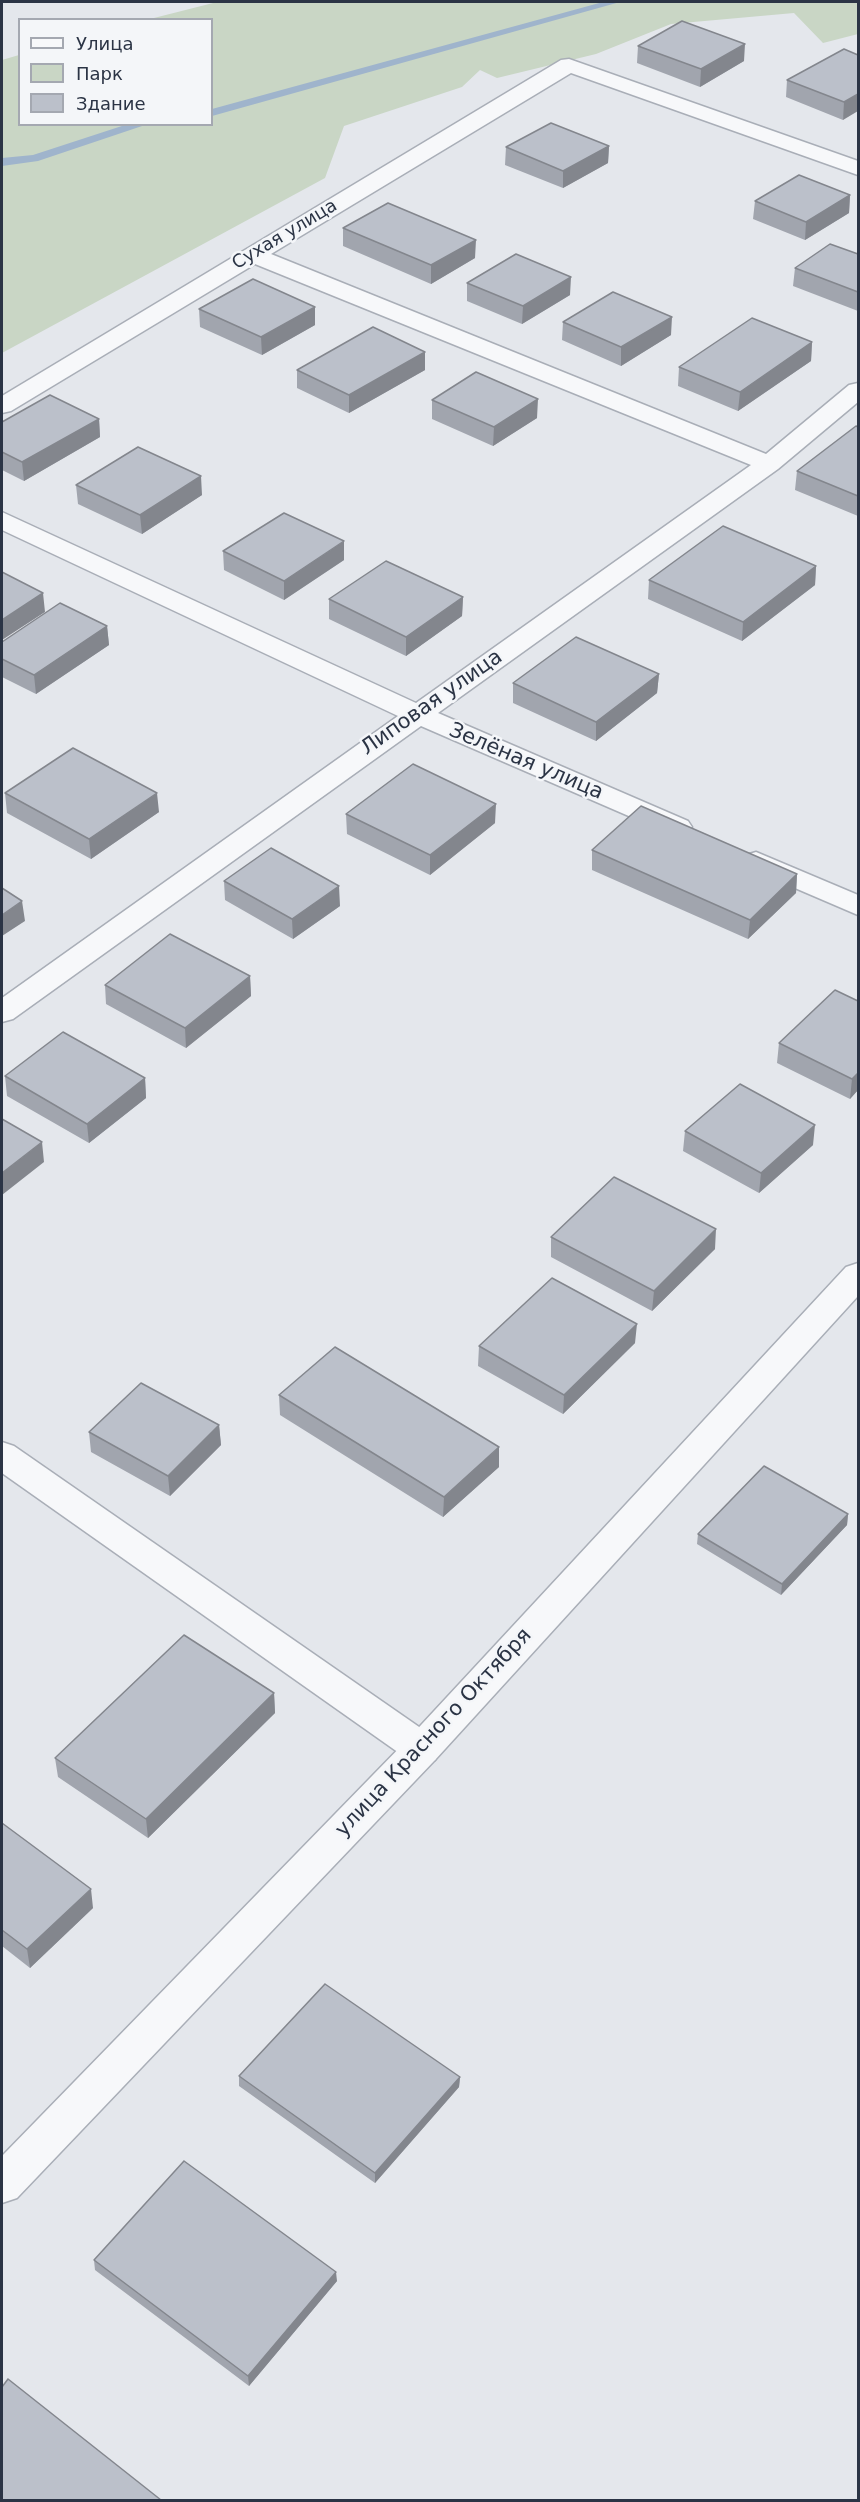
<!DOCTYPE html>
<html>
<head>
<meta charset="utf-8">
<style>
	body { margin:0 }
	#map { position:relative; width:860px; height:2502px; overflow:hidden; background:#e4e7ec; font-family:"DejaVu Sans",sans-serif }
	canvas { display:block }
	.frame { position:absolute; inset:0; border:3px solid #2b3445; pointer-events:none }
	.legend { position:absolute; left:18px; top:18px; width:195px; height:108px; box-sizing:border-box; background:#f4f6f9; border:2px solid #a4a8b1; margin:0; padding:8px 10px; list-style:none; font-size:18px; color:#2b3445 }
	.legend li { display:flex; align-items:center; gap:12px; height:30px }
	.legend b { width:30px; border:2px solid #a4a8b1 }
</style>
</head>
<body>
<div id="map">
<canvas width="860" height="2502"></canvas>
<div class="frame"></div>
<ul class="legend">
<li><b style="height:8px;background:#f7f8fa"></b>Улица</li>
<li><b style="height:16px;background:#c9d6c5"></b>Парк</li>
<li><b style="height:16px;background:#bbc0ca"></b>Здание</li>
</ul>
</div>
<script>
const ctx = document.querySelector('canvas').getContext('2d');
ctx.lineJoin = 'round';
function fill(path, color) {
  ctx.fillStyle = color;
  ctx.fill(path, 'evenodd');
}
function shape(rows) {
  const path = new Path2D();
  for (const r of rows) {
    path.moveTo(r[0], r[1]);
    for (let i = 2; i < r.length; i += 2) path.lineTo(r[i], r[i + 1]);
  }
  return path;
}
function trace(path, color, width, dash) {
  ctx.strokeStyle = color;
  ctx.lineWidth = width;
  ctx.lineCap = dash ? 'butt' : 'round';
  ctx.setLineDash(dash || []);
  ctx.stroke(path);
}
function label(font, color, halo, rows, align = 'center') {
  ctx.font = font + ' "DejaVu Sans",sans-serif';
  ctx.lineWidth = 5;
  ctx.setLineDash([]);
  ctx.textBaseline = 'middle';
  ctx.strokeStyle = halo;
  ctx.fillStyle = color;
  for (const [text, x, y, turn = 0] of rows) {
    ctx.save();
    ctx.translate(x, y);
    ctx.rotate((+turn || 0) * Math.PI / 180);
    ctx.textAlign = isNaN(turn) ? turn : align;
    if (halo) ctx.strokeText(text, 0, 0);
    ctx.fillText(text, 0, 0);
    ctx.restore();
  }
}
const green = shape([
	[217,2,858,2,858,34,823,43,794,13,671,24,596,54,497,78,480,70,462,87,344,126,325,178,2,353,2,60,19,55,20,124,212,124,212,20,150,19]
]);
const stream = shape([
	[603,2,620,2,212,116,212,109,603,2],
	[128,124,148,124,38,161,2,166,2,158,33,155,128,124]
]);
const service = shape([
	[2,1442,14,1446,435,1738,441,1749,435,1760,422,1764,409,1760,2,1473,2,1442]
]);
const minor = shape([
	[569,59,858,161,858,175,571,73,271,254,766,454,849,385,858,383,858,402,778,469,438,713,688,821,692,827,688,833,678,836,668,833,421,726,13,1019,2,1022,2,998,398,716,2,530,2,512,416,703,751,465,255,264,11,411,2,413,2,396,561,60,569,59],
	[756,852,858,895,858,915,746,867,741,861,746,855,756,852],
	[858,1263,858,1296,435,1760,17,2198,2,2203,2,2156,409,1738,846,1267,858,1263]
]);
const wall = shape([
	[638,46,744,61,700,87,637,63],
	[858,55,843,120,786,97,787,80],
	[609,146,608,163,563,188,505,165,506,147],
	[850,195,849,213,805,240,753,219,755,201],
	[343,228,475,258,431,284,343,246],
	[858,254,858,311,793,286,795,268],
	[467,283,570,295,522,324,467,301],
	[315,307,315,325,262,355,200,327,199,309],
	[563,322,671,335,621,366,562,340],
	[812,342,811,361,738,411,678,386,679,367],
	[297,370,425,370,349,413,297,388],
	[432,400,537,418,493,446,432,419],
	[99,419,100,437,24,481,2,470,2,422],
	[858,427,858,516,795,490,797,471],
	[76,485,202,495,142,534,78,504],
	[223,551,344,560,284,600,224,570],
	[816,566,815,585,742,641,648,599,649,580],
	[463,597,462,616,406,656,329,619,329,599],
	[107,626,109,645,36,694,2,677,2,642],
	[659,674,657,693,596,741,513,703,513,683],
	[5,793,159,812,91,859,7,813],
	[346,814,495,823,430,875,347,834],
	[592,850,797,874,796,893,748,939,592,870],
	[224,881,340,906,293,939,225,900],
	[250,976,251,996,186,1048,106,1004,105,985],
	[835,990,858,1090,850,1099,777,1063,779,1043],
	[5,1076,145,1078,146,1098,89,1143,7,1096],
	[685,1131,813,1145,759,1193,683,1151],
	[551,1237,715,1249,652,1311,551,1257],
	[635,1343,563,1414,478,1366,479,1346],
	[279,1395,499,1467,443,1517,280,1415],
	[219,1425,221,1445,170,1496,91,1452,89,1432],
	[848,1514,847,1525,781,1595,697,1544,698,1534],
	[274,1693,275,1713,148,1838,58,1777,55,1758],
	[2,1823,93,1908,30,1968,2,1946],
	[239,2076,460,2077,459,2087,375,2183,239,2086],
	[94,2260,337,2281,249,2386,95,2270]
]);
const shadedWall = shape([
	[745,44,744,61,700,87,701,69],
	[858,94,858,111,843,120,844,102],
	[609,146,608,163,563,188,563,171],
	[850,195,849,213,805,240,806,222],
	[476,240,475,258,431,284,431,265],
	[571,277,570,295,522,324,523,306],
	[315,307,315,325,262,355,261,337],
	[672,317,671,335,621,366,621,347],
	[812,342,811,361,738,411,740,392],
	[425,352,425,370,349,413,349,395],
	[538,399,537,418,493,446,494,427],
	[99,419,100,437,24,481,22,462],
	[201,476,202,495,142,534,140,515],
	[344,541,344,560,284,600,284,581],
	[816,566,815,585,742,641,743,622],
	[43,593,45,612,2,640,2,620],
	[463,597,462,616,406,656,406,637],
	[107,626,109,645,36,694,34,675],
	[659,674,657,693,596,741,596,722],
	[157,793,159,812,91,859,89,839],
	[496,804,495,823,430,875,430,855],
	[797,874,796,893,748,939,750,920],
	[339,886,340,906,293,939,292,919],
	[22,901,25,921,2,936,2,915],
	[250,976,251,996,186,1048,185,1028],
	[858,1073,858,1090,850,1099,852,1079],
	[145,1078,146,1098,89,1143,87,1124],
	[815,1125,813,1145,759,1193,761,1173],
	[42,1142,44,1162,2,1195,2,1173],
	[716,1229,715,1249,652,1311,654,1291],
	[637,1324,635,1343,563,1414,564,1395],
	[219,1425,221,1445,170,1496,168,1476],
	[499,1447,499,1467,443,1517,444,1497],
	[848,1514,847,1525,781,1595,782,1584],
	[274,1693,275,1713,148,1838,146,1819],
	[91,1889,93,1908,30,1968,27,1949],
	[460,2077,459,2087,375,2183,375,2173],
	[336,2272,337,2281,249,2386,248,2376]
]);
const building = shape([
	[682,21,745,44,701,69,638,46,682,21],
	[844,49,858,55,858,94,844,102,787,80,844,49],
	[551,123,609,146,563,171,506,147,551,123],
	[799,175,850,195,806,222,755,201,799,175],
	[388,203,476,240,431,265,343,228,388,203],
	[830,244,858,254,858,292,795,268,830,244],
	[516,254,571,277,523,306,467,283,516,254],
	[253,279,315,307,261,337,199,309,253,279],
	[613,292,672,317,621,347,563,322,613,292],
	[752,318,812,342,740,392,679,367,752,318],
	[373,327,425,352,349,395,297,370,373,327],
	[476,372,538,399,494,427,432,400,476,372],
	[50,395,99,419,22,462,2,452,2,422,50,395],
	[856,426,858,427,858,496,797,471,856,426],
	[138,447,201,476,140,515,76,485,138,447],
	[284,513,344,541,284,581,223,551,284,513],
	[723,526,816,566,743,622,649,580,723,526],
	[386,561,463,597,406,637,329,599,386,561],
	[2,572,43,593,2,620,2,572],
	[60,603,107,626,34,675,2,659,2,642,60,603],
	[576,637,659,674,596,722,513,683,576,637],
	[73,748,157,793,89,839,5,793,73,748],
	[413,764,496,804,430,855,346,814,413,764],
	[641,806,797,874,750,920,592,850,641,806],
	[271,848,339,886,292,919,224,881,271,848],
	[2,888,22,901,2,915,2,888],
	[170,934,250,976,185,1028,105,985,170,934],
	[835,990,858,1001,858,1073,852,1079,779,1043,835,990],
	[63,1032,145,1078,87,1124,5,1076,63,1032],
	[740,1084,815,1125,761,1173,685,1131,740,1084],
	[2,1119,42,1142,2,1173,2,1119],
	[614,1177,716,1229,654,1291,551,1237,614,1177],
	[552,1278,637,1324,564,1395,479,1346,552,1278],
	[335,1347,499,1447,444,1497,279,1395,335,1347],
	[141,1383,219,1425,168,1476,89,1432,141,1383],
	[764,1466,848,1514,782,1584,698,1534,764,1466],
	[184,1635,274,1693,146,1819,55,1758,184,1635],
	[2,1823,91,1889,27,1949,2,1930,2,1823],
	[325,1984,460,2077,375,2173,239,2076,325,1984],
	[184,2161,336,2272,248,2376,94,2260,184,2161],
	[8,2379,161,2500,2,2500,2,2387,8,2379]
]);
const farStreetnames = [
	["Сухая улица",285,235,-31]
];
const streetNames = [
	["Липовая улица",432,703,-35],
	["Зелёная улица",526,762,23],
	["улица Красного Октября",434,1733,-47]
];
fill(green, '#c9d6c5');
fill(stream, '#9fb4cc');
trace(service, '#a9aeb7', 3);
trace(minor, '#a9aeb7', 3);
fill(service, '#f7f8fa');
fill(minor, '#f7f8fa');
fill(wall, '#a1a5ae');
fill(shadedWall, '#83868d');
fill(building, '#bbc0ca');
trace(building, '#83868d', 1.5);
label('18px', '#2b3445', '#f4f6f9', farStreetnames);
label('21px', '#2b3445', '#f4f6f9', streetNames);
</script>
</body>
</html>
